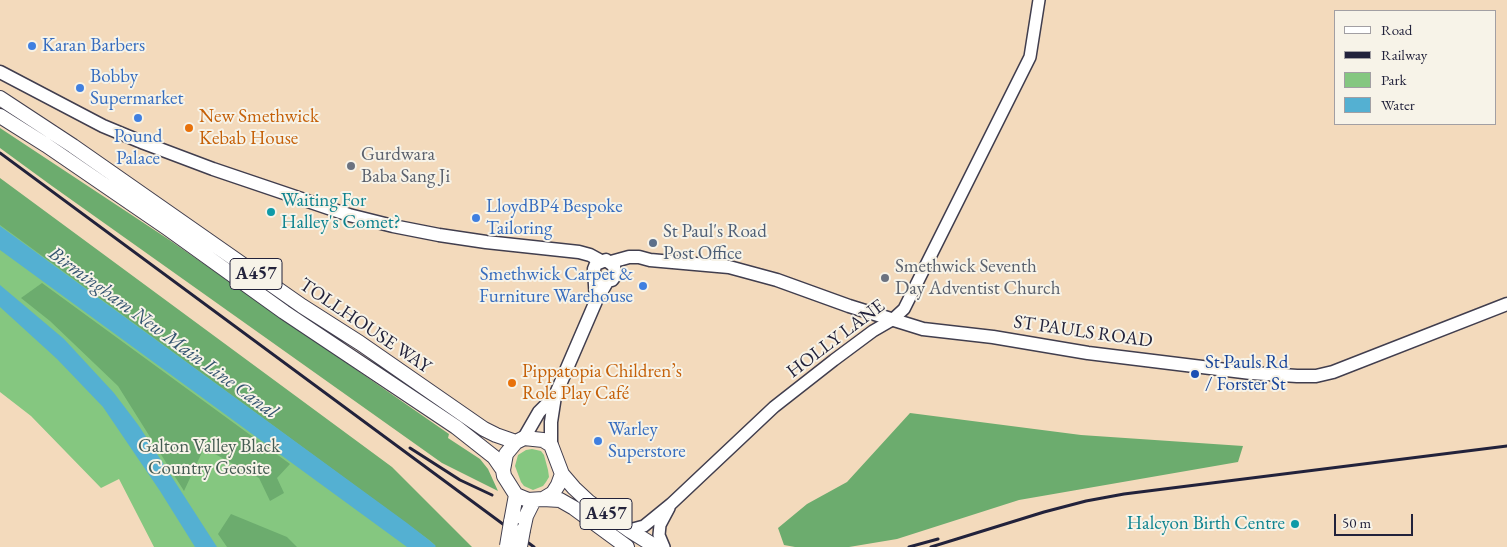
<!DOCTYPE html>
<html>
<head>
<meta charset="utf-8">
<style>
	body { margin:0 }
	#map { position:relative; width:1507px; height:547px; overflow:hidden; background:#f3dabc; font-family:"EB Garamond",serif }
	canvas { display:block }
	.legend { position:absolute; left:1334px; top:10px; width:162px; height:115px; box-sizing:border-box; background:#f7f3e8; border:1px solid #a29fa3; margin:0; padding:6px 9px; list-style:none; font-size:15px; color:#22223b }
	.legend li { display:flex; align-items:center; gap:10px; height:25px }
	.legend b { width:25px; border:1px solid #a29fa3 }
	.scale { position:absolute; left:1334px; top:514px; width:79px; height:22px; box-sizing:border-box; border:2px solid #22223b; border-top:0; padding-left:6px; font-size:15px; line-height:18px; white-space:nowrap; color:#22223b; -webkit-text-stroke:4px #f7f3e8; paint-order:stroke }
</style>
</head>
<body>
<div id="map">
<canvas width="1507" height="547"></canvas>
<ul class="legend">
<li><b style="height:6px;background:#fff"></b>Road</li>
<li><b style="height:6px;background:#22223b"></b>Railway</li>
<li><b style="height:14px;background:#85c780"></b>Park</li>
<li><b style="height:14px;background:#54b0d2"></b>Water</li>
</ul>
<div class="scale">50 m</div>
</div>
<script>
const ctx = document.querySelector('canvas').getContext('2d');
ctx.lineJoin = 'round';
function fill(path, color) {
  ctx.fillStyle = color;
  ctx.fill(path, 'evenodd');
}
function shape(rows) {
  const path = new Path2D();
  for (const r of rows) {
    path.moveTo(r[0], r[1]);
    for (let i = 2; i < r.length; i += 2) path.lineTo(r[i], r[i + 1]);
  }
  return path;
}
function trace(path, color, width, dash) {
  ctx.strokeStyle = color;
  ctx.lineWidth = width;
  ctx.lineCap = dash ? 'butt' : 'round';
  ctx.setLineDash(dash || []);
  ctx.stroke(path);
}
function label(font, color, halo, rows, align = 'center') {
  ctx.font = font + ' "EB Garamond",serif';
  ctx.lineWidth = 4;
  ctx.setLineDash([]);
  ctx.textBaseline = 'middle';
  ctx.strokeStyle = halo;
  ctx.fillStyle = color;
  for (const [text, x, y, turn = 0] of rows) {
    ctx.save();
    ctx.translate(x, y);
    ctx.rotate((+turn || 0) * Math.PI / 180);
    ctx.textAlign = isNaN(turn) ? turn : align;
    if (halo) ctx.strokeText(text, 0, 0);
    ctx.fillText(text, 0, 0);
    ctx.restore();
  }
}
const green = shape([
	[0,185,470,547,154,547,119,479,101,488,31,416,0,392],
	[532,449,541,451,544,455,548,470,549,477,546,482,543,486,533,490,524,486,521,482,515,466,518,455,526,450]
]);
const forest = shape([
	[0,128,168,239,449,434,448,438,480,459,488,469,498,491,442,463,52,186,0,148],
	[0,178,392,467,472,547,435,547,435,545,429,540,0,225],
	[42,283,290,464,277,478,284,493,270,501,259,478,204,448,184,491,118,386,50,321,21,298],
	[910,413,1081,435,1243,446,1238,462,1019,500,897,539,849,547,795,547,784,545,778,528,807,504,847,482],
	[231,514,287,537,297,547,227,547,218,534]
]);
const water = shape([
	[0,226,407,523,429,540,436,546,435,547,407,547,0,250],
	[0,285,64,339,114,393,139,426,217,547,195,547,160,491,103,407,57,359,0,307]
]);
const tertiary = shape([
	[629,530,644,526,671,504,774,407,834,360,873,331,892,320,904,309,1030,57,1039,0],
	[664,547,659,535,660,525,669,508]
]);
const secondary = shape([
	[0,72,103,126,144,143,213,169,349,215,393,226,439,235,486,242,579,252,590,255,601,261],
	[611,262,629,257,639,257,650,260,729,267,777,280,849,306,923,329,993,337,1088,353,1251,373,1297,376,1316,376,1333,372,1507,304],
	[595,277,603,282,612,280,615,276,614,266,606,260,596,264,594,269,596,301],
	[524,438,539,412,555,396],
	[551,445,551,422,555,396,596,301,607,282]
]);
const primary = shape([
	[0,98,73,146,302,306,360,343,484,429,496,435,516,442],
	[0,116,46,145,167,228,284,312,456,427,494,457,503,470],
	[524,438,543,440,551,445,562,474,558,485,553,493,543,499,528,500,516,495,504,476,503,470,506,454,516,442,524,438],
	[562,474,574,488,589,502,629,530,656,547],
	[543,499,560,500,574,508,627,547],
	[511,522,516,495],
	[523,530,526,516,534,500]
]);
const rail = shape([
	[0,153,534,547],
	[410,448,460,480,492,495],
	[909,547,938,539],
	[931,547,1044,512,1086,501,1124,494,1507,446]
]);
const primaryBridge = shape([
	[507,546,511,522],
	[520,547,523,530]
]);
const markers = [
	[32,46,5,"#3f7fe0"],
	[80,88,5,"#3f7fe0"],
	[138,118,5,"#3f7fe0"],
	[189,128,5,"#e8710a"],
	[351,166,5,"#6b7280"],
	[271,212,5,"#0f9aa8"],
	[476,218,5,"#3f7fe0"],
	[653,243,5,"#5c6f8a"],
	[885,278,5,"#6b7280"],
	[643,286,5,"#3f7fe0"],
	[1195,374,5,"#1a4fb4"],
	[512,383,5,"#e8710a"],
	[598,441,5,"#3f7fe0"],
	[1295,524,5,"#0f9aa8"]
];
const shields = [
	[256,274,52],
	[606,514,52]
];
const shieldNames = [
	["A457",256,274],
	["A457",606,514]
];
const shopNames = [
	["Karan Barbers",42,46],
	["Bobby",90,77],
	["Supermarket",90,99],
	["Pound",138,137,"center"],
	["Palace",138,159,"center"],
	["LloydBP4 Bespoke",486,207],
	["Tailoring",486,229],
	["Smethwick Carpet &",633,275,"right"],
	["Furniture Warehouse",633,297,"right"],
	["Warley",608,430],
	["Superstore",608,452]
];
const foodNames = [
	["New Smethwick",199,117],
	["Kebab House",199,139],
	["Pippatopia Children’s",522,372],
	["Role Play Café",522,394]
];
const worshipNames = [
	["Gurdwara",361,155],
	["Baba Sang Ji",361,177],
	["Smethwick Seventh",895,267],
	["Day Adventist Church",895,289]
];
const cultureNames = [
	["Waiting For",281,201],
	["Halley's Comet?",281,223],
	["Halcyon Birth Centre",1285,524,"right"]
];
const serviceNames = [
	["St Paul's Road",663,232],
	["Post Office",663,254]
];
const streetNames = [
	["TOLLHOUSE WAY",365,326,34],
	["ST PAULS ROAD",1083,332,8],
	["HOLLY LANE",836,339,-37]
];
const transitNames = [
	["St Pauls Rd",1205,363],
	["/ Forster St",1205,385]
];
const parkNames = [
	["Galton Valley Black",209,447],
	["Country Geosite",209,469]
];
const waterNames = [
	["Birmingham New Main Line Canal",163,333,36]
];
fill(green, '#85c780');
fill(forest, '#6cac6e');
fill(water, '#54b0d2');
trace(tertiary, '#413e4e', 14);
trace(secondary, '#413e4e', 15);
trace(primary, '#413e4e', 16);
trace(tertiary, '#fff', 11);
trace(secondary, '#fff', 12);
trace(primary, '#fff', 14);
trace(rail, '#22223b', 3);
trace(primaryBridge, '#413e4e', 16, []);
trace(primaryBridge, '#fff', 14);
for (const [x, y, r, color] of markers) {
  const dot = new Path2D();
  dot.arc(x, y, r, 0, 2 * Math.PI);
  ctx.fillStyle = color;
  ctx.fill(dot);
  trace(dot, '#f7f3e8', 2);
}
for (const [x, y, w] of shields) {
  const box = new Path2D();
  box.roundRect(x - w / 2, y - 15.5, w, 31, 4);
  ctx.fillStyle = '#f7f3e8';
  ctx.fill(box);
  trace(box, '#22223b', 1);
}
label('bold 18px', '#22223b', null, shieldNames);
label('19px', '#366cbe', '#f7f3e8', shopNames, 'left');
label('19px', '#c56008', '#f7f3e8', foodNames, 'left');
label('19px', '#5b616d', '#f7f3e8', worshipNames, 'left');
label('19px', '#0d838f', '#f7f3e8', cultureNames, 'left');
label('19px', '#4e5e75', '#f7f3e8', serviceNames, 'left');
label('19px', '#22223b', '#f7f3e8', streetNames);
label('19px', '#164399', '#f7f3e8', transitNames, 'left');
label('19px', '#455c53', '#f7f3e8', parkNames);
label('italic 20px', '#345470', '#f7f3e8', waterNames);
</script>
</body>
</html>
